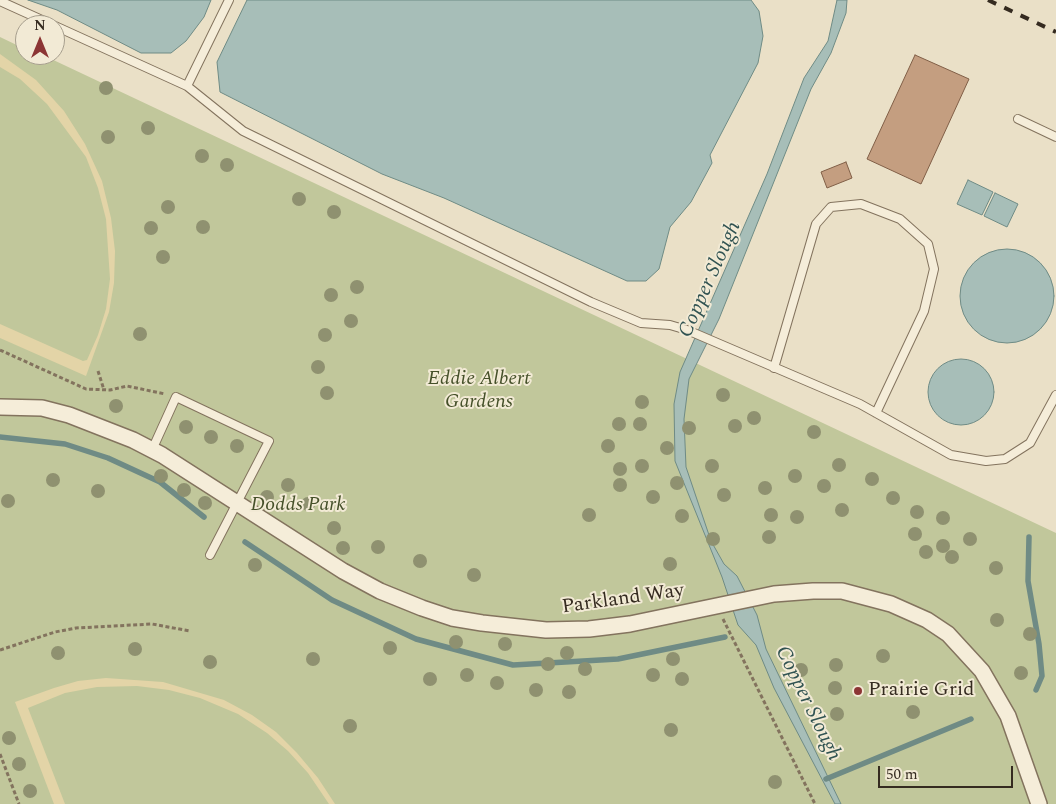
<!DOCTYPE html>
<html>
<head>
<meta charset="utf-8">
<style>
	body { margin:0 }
	#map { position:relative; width:1056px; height:804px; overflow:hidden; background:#eae0c7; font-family:Spectral,serif }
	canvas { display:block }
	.north { position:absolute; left:15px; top:15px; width:50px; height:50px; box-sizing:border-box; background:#f2ead5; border:1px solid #a69e8d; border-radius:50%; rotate:0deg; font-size:14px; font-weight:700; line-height:20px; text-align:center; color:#352b20 }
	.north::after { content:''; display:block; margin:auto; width:18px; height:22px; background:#8c3534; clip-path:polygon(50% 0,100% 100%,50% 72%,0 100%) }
	.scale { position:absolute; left:878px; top:766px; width:135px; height:22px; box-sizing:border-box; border:2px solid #352b20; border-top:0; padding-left:6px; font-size:15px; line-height:18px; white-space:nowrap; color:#352b20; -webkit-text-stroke:4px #f2ead5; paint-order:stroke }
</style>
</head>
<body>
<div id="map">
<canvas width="1056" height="804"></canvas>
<div class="north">N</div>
<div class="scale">50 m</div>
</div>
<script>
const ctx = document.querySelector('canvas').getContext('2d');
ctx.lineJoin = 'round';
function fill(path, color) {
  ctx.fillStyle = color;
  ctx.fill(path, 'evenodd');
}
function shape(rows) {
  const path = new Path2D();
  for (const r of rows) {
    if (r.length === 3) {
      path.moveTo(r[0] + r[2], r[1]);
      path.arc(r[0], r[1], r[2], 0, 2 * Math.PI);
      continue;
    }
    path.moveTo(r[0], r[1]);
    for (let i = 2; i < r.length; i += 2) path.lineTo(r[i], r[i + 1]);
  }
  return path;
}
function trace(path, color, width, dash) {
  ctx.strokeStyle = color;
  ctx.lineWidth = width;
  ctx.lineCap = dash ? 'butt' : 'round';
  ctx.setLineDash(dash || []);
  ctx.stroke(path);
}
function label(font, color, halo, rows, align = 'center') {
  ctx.font = font + ' Spectral,serif';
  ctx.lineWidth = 4;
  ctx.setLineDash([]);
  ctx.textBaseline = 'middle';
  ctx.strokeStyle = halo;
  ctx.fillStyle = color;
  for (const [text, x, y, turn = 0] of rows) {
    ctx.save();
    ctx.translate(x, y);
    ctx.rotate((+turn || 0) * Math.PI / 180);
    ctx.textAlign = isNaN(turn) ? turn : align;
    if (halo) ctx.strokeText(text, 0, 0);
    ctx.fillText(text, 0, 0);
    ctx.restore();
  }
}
const green = shape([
	[0,37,25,49,25,55,47,57,1056,533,1056,804,0,804]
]);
const sand = shape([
	[0,54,36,80,64,111,85,144,102,181,111,218,115,251,114,283,109,312,86,376,0,338,0,324,83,361,87,360,98,335,106,309,110,279,106,219,98,188,86,157,47,104,20,79,0,67],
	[106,678,163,682,224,700,252,715,276,732,297,753,318,778,335,804,329,804,308,773,288,751,267,733,238,714,200,698,169,690,137,686,97,687,65,693,28,708,65,804,54,804,15,702,54,688,78,681]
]);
const water = shape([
	[28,0,211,0,204,17,186,41,171,53,141,53,57,10,28,0],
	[247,0,751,0,759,11,763,36,758,63,710,155,712,163,691,202,670,227,659,269,646,281,627,281,444,198,382,174,220,92,217,62,247,0],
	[837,0,847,0,846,13,831,53,811,89,719,319,689,379,684,419,686,467,711,541,724,564,737,576,757,615,766,649,841,804,835,804,774,688,756,645,738,625,722,577,675,461,674,404,680,372,767,174,804,78,828,41,837,0],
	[968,180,993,192,982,215,957,204,968,180],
	[995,193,1018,204,1007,227,984,216,995,193],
	[1007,296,47],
	[961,392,33]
]);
const stream = shape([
	[0,437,65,444,108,458,160,482,204,517],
	[1029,537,1028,581,1039,644,1042,676,1036,690],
	[245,542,332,600,416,639,513,665,618,659,725,637],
	[826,779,971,719]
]);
const building = shape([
	[915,55,969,79,921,184,867,159,915,55],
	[846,162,852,178,827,188,821,172,846,162]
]);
const path = shape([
	[0,350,86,389,110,390,127,386,165,394],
	[98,371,104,390],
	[723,619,815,804],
	[0,650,55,632,76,628,152,624,190,631],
	[0,754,19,804]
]);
const lane = shape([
	[0,1,53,25],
	[55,26,187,86,243,131,591,302,641,323,670,325,687,330,860,404,951,455,986,461,1005,459,1030,443,1056,395],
	[187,86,229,0],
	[1018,119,1056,137],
	[774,368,816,224,831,207,861,204,900,219,928,244,934,269,924,311,876,413],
	[152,450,176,397,269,441,210,555]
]);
const street = shape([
	[0,407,42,408,69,415,133,440,162,455,343,571,380,591,422,608,452,618,482,623,546,630,589,629,630,624,774,594,813,591,842,591,891,604,927,620,948,634,982,671,1008,716,1039,804]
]);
const rail = shape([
	[988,0,1056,32]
]);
const trees = [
	[106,88],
	[148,128],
	[108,137],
	[202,156],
	[227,165],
	[299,199],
	[168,207],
	[334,212],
	[203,227],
	[151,228],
	[163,257],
	[357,287],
	[331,295],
	[351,321],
	[140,334],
	[325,335],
	[318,367],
	[327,393],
	[723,395],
	[642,402],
	[116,406],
	[754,418],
	[619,424],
	[640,424],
	[735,426],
	[186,427],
	[689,428],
	[814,432],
	[211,437],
	[237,446],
	[608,446],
	[667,448],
	[839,465],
	[642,466],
	[712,466],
	[620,469],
	[161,476],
	[795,476],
	[872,479],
	[53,480],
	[677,483],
	[288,485],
	[620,485],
	[824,486],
	[765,488],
	[184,490],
	[98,491],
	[724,495],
	[267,497],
	[653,497],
	[893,498],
	[8,501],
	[205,503],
	[308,504],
	[842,510],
	[917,512],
	[589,515],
	[771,515],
	[682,516],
	[797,517],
	[943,518],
	[334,528],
	[915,534],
	[769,537],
	[713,539],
	[970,539],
	[943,546],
	[378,547],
	[343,548],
	[926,552],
	[952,557],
	[420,561],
	[670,564],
	[255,565],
	[996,568],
	[474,575],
	[997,620],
	[1030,634],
	[456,642],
	[505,644],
	[390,648],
	[135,649],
	[58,653],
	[567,653],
	[883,656],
	[313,659],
	[673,659],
	[210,662],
	[548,664],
	[836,665],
	[585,669],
	[801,670],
	[1021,673],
	[467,675],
	[653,675],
	[430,679],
	[682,679],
	[497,683],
	[835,688],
	[536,690],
	[569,692],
	[913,712],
	[837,714],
	[350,726],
	[671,730],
	[9,738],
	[19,764],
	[775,782],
	[30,791]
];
const markers = [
	[858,691,5,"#8c3534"]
];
const parkNames = [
	["Eddie Albert",479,380],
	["Gardens",479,403],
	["Dodds Park",298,506]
];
const streetNames = [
	["Parkland Way",623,600,-8]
];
const poiNames = [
	["Prairie Grid",868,691]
];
const waterNames = [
	["Copper Slough",711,280,-66],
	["Copper Slough",807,704,64]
];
fill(green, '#c1c79b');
fill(sand, '#e3d4a7');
fill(water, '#a7beb8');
trace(water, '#6f8b85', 1);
trace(stream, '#6f8b85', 5.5);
fill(building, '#c49e80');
trace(building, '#805e46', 1);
trace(lane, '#83735e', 10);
trace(street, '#83735e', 18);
trace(path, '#83735e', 3, [4, 2.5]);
trace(lane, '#f5edd9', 8);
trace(street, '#f5edd9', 15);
trace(rail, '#352b20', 4, [9, 9]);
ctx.fillStyle = '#8f9170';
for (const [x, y] of trees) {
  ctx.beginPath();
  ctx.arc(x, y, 7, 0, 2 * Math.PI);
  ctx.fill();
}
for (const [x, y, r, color] of markers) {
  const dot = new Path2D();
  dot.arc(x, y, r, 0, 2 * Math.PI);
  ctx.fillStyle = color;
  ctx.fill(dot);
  trace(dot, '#f2ead5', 2);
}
label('italic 20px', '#455029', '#f2ead5', parkNames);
label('20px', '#352b20', '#f2ead5', streetNames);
label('20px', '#352b20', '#f2ead5', poiNames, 'left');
label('italic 21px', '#315352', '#f2ead5', waterNames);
</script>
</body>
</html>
